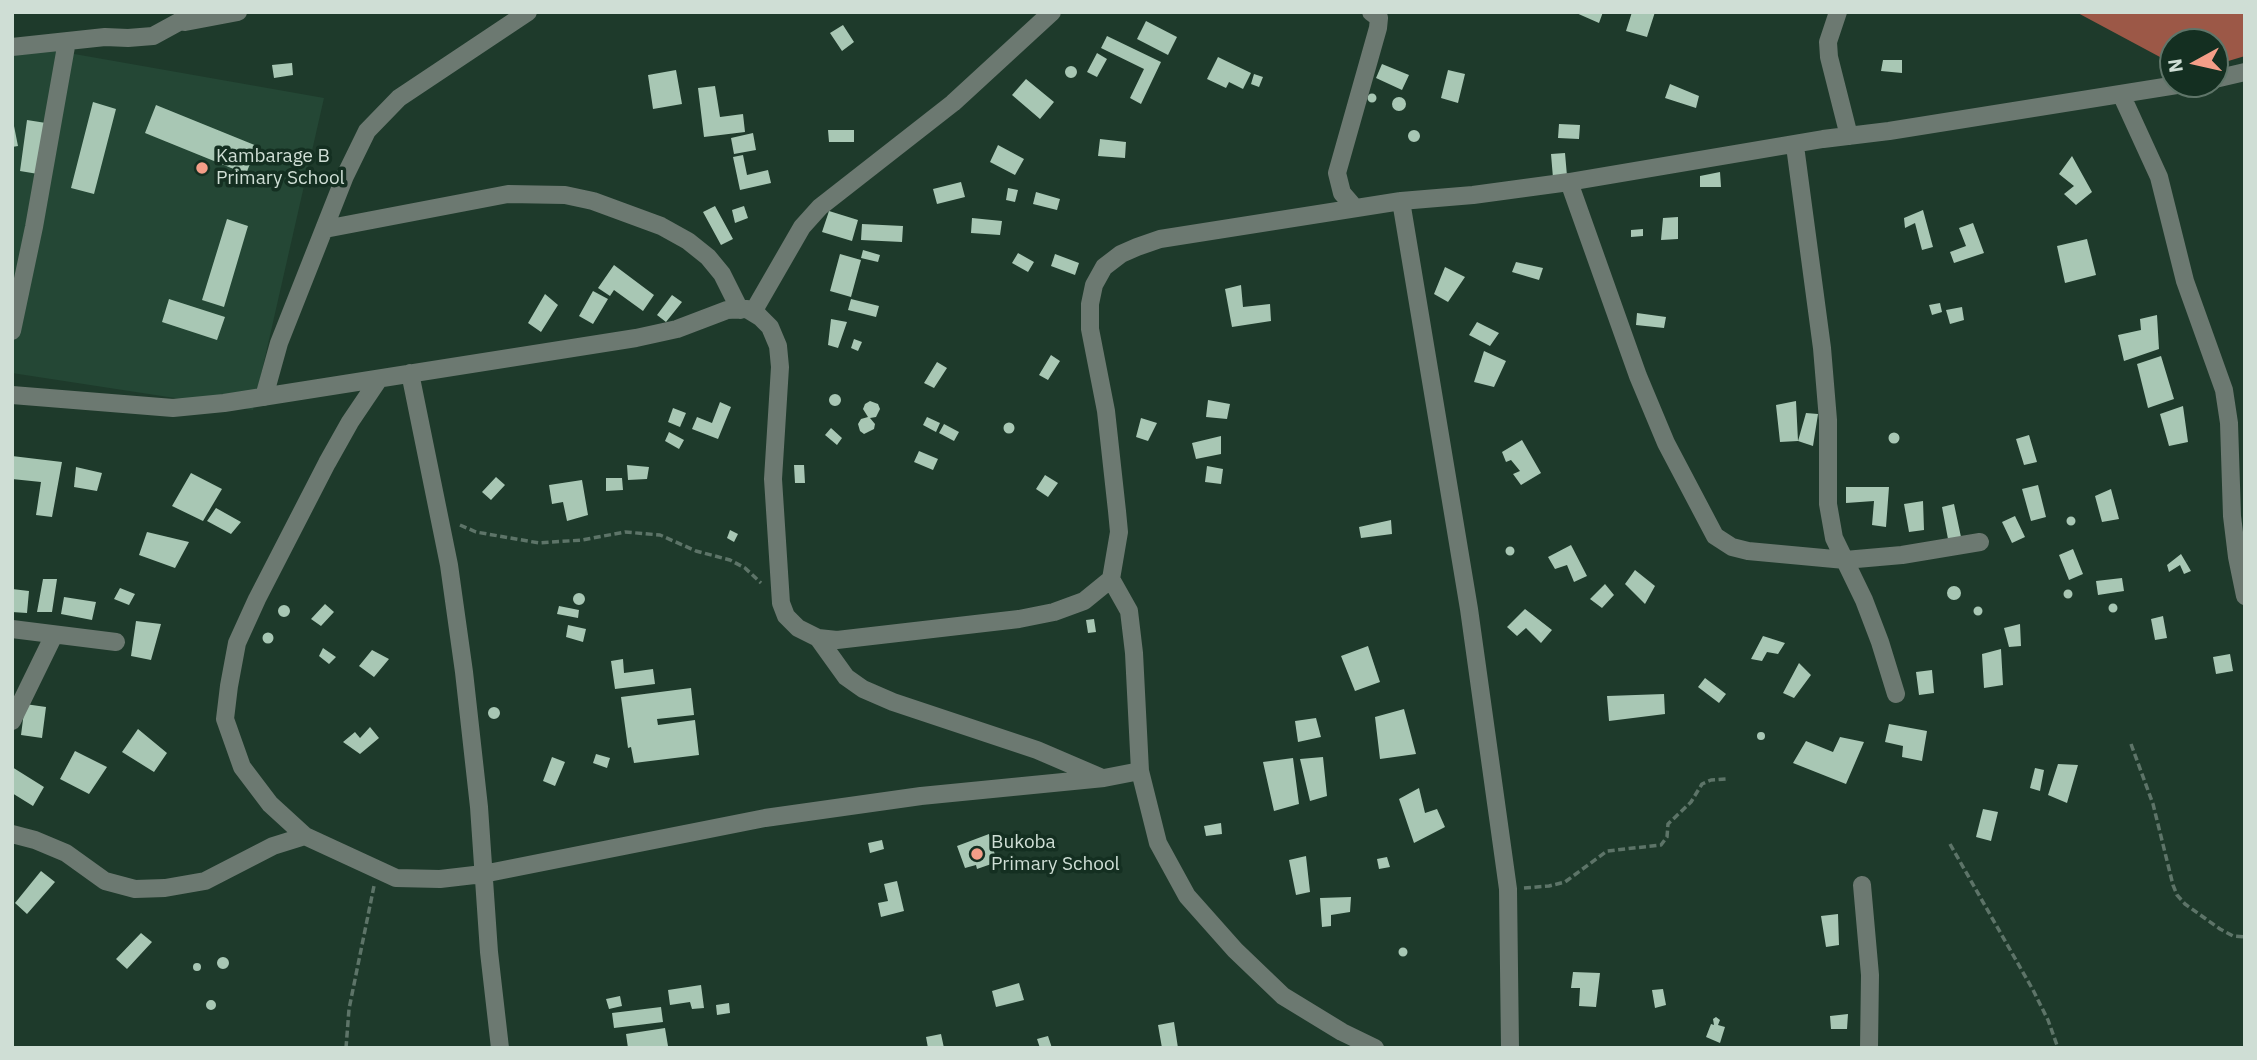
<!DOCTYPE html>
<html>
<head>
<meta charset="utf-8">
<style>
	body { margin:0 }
	#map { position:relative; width:2257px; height:1060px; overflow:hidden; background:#1e3a2b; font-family:"IBM Plex Sans",sans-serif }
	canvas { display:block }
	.frame { position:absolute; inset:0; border:14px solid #cfded5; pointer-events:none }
	.north { position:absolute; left:2159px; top:28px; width:70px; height:70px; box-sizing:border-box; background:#142f21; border:2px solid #5f7569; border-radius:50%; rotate:262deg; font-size:19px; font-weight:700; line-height:28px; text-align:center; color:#cfded5 }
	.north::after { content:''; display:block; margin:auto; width:24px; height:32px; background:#f49e88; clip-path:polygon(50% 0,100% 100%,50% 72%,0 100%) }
</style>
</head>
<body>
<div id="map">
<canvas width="2257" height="1060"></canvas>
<div class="frame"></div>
<div class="north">N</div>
</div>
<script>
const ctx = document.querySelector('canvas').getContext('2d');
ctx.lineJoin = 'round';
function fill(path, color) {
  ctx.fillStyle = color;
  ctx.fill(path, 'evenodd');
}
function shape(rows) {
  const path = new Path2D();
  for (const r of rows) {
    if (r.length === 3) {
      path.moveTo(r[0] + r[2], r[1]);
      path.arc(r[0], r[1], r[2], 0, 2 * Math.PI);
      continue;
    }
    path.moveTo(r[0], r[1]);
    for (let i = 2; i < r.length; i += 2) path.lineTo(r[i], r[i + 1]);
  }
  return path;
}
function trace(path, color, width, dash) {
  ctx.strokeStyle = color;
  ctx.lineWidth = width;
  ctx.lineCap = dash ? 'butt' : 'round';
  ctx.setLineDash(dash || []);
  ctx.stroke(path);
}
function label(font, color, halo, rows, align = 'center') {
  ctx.font = font + ' "IBM Plex Sans",sans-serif';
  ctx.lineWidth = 7;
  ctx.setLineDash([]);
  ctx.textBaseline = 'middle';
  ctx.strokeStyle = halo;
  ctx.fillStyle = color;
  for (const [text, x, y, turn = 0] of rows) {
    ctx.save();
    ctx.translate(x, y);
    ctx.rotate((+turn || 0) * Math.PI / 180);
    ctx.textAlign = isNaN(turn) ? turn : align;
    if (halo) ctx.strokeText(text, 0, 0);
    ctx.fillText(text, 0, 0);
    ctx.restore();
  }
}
const built = shape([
	[12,43,324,98,253,410,12,373]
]);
const forest = shape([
	[2076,12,2245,12,2245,56,2215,65,2215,42,2173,42,2173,64]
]);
const building = shape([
	[1574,12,1603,12,1599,23],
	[1632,12,1655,12,1647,37,1626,31],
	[1146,21,1177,37,1168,55,1137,39],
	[843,25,854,42,842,51,830,33],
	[1107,36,1161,62,1141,104,1130,98,1144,69,1101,48],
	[1097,53,1107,59,1097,77,1087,72],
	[1218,57,1251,73,1243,89,1229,82,1226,88,1207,79],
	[1883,60,1902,60,1902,73,1881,71],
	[292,63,293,75,274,78,272,65],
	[1382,64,1409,75,1402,90,1376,78],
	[1071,72,6],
	[676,70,682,104,653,109,648,75],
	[1448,70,1465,74,1458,103,1441,98],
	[1254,74,1263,77,1259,87,1251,84],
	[1026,79,1054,102,1040,119,1012,95],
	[1670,84,1699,96,1696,108,1665,98],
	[715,86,720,117,743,114,745,132,704,137,698,88],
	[1372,98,4.5],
	[1399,104,7],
	[93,102,116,109,94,194,71,188],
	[156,105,257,146,246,174,145,133],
	[12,116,18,146,12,147],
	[27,120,46,123,38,174,20,171],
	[1559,124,1580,125,1579,139,1558,138],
	[1414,136,6],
	[828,130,854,130,854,142,829,142],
	[753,133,756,150,734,154,731,138],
	[1100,139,1126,142,1125,158,1098,156],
	[998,145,1024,159,1015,175,990,162],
	[1565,153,1567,176,1553,178,1551,154],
	[743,155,747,175,768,170,771,183,740,190,733,157],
	[2072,156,2092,192,2076,205,2064,194,2074,186,2059,174],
	[1720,172,1721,187,1700,187,1700,176],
	[961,182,965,197,937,204,933,189],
	[1008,188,1018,190,1015,202,1006,200],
	[1036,192,1060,199,1057,210,1033,204],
	[715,206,733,239,721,245,703,212],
	[744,206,748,218,735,223,732,210],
	[1923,210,1933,247,1922,250,1915,223,1905,228,1904,218],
	[829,211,858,220,852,241,822,232],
	[1678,217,1678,239,1661,240,1663,218],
	[972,218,1002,221,1000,235,971,233],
	[227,219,248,226,224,307,202,300],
	[1973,223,1984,253,1954,263,1950,252,1966,246,1959,228],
	[862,224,903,226,902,242,861,240],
	[1643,229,1643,236,1631,237,1631,230],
	[2087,239,2096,275,2065,283,2057,246],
	[863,250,880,255,878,262,861,258],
	[1018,253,1034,262,1028,272,1012,263],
	[840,254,861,260,851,297,830,291],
	[1055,254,1079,263,1075,275,1051,266],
	[1516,262,1543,268,1539,280,1512,272],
	[614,265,654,295,643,311,614,290,610,296,598,288],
	[1445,267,1465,277,1448,302,1434,294],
	[1241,285,1243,307,1270,304,1271,321,1232,327,1225,289],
	[593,291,608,299,593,324,579,316],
	[545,294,558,305,541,332,528,323],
	[672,295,682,302,666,322,657,315],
	[169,299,225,317,217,340,162,322],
	[851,299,879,306,876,317,848,310],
	[1940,303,1942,312,1932,315,1929,305],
	[1962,307,1964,320,1950,324,1946,310],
	[1637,313,1666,317,1664,328,1636,325],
	[2157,315,2159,349,2124,361,2118,335,2141,330,2140,319],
	[831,319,847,322,838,348,828,345],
	[1477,322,1499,333,1490,346,1469,335],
	[854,339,862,342,858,351,851,348],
	[1484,351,1506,361,1494,387,1474,382],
	[1051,355,1060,361,1048,380,1039,375],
	[2161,356,2174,399,2148,408,2137,364],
	[937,362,947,368,934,388,924,383],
	[835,400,6],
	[1208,400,1230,404,1227,419,1206,417],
	[870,401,878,404,880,409,876,417,870,418,875,424,874,429,864,434,860,431,858,424,861,419,868,417,863,409,865,404],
	[1796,401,1798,441,1780,442,1776,405],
	[720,402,731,407,718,439,692,429,697,417,712,423],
	[2183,406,2188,442,2169,446,2160,414],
	[673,408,686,413,680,427,668,422],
	[1806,413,1818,414,1813,446,1798,441],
	[927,417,940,423,936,432,923,425],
	[1141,418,1157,423,1148,441,1136,437],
	[1009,428,5.5],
	[944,424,959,432,954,441,939,433],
	[831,428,842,438,837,445,825,435],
	[669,432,684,440,679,449,665,441],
	[1894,438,5.5],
	[2029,435,2037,462,2024,465,2016,439],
	[1221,436,1221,454,1196,459,1192,443],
	[1522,440,1541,473,1521,485,1513,474,1520,471,1511,460,1506,462,1502,452],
	[919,451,938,459,933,470,914,462],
	[12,456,62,462,52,517,36,515,41,482,12,479],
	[627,465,649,467,647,479,628,480],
	[794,465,804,465,805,483,795,483],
	[1207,466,1223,469,1221,484,1205,482],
	[76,467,102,473,97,491,74,487],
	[191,473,222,489,203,521,172,506],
	[1045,475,1058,483,1048,497,1036,489],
	[496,477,505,485,491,500,482,492],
	[606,478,622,478,623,490,606,491],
	[582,480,588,515,567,521,563,502,552,504,549,485],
	[2038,485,2046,517,2031,521,2022,489],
	[1846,487,1889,487,1886,527,1872,525,1874,501,1846,503],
	[2111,489,2119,519,2102,522,2095,496],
	[1923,501,1924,530,1909,532,1904,504],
	[1954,504,1961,537,1948,539,1942,507],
	[216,508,241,522,231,534,207,521],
	[2015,516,2025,537,2012,543,2002,522],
	[2071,521,4.5],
	[1391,520,1392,534,1361,538,1359,527],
	[730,530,738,534,734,542,727,538],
	[147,532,189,542,175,568,139,555],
	[1571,545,1587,576,1574,582,1567,565,1555,569,1548,557],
	[1510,551,4.5],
	[2073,549,2083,574,2069,580,2059,555],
	[2181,554,2191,571,2184,574,2180,565,2169,572,2167,565],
	[1635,570,1655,586,1645,604,1625,584],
	[2122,578,2124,591,2098,595,2096,581],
	[43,579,57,579,52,612,37,612],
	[1605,584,1614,595,1602,608,1590,599],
	[1954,593,7],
	[120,588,135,594,129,605,114,599],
	[12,589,29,591,27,613,12,612],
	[2068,594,4.5],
	[579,599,6],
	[64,597,96,602,92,620,61,614],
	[2113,608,4.5],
	[325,604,334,612,321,626,311,619],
	[284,611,6],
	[559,606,579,610,578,618,557,614],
	[1978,611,4.5],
	[1525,609,1552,630,1541,643,1526,628,1517,636,1507,627],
	[2163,616,2167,638,2155,640,2151,619],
	[1094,619,1096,632,1088,633,1086,620],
	[136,621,161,624,151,660,131,656],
	[2020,624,2021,646,2009,647,2004,628],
	[568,625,586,629,583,642,566,637],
	[268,638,5.5],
	[1763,636,1785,643,1778,654,1767,652,1762,661,1751,659],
	[1368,646,1380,682,1355,691,1341,656],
	[323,648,336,657,329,664,319,656],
	[2001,649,2003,685,1984,688,1982,654],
	[372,650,389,659,374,677,359,666],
	[2230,654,2233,671,2216,674,2213,657],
	[623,659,624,673,653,669,655,684,615,689,611,661],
	[1799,663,1811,675,1794,698,1783,693],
	[1932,670,1934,693,1919,695,1916,672],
	[1705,678,1726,694,1719,703,1698,687],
	[691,688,694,715,657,719,658,725,695,720,699,755,634,763,631,747,628,748,621,697],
	[1664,694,1665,714,1609,721,1607,696],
	[25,704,46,707,42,738,21,735],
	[494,713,6],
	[1404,709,1416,754,1380,759,1375,717],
	[1316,718,1321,737,1298,742,1295,721],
	[1889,724,1927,731,1922,761,1902,757,1903,746,1885,742],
	[370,727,379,738,360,754,343,742,355,732,360,738],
	[138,729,167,753,154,772,122,752],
	[1761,736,4],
	[1840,737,1864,742,1846,784,1793,763,1806,741,1833,752],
	[75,751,107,767,89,794,60,779],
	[596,754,610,758,607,768,593,763],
	[552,757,565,762,555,786,543,781],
	[1323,757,1327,796,1310,801,1300,759],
	[1293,758,1299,804,1274,811,1263,762],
	[2058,764,2078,765,2067,803,2048,795],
	[12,767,44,787,33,806,12,793],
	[2035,768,2044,770,2040,791,2030,788],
	[1419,788,1425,813,1437,809,1445,827,1414,843,1399,799],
	[1983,809,1998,812,1991,841,1976,837],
	[1221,823,1222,834,1206,836,1204,826],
	[989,834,997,862,977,869,976,865,965,868,957,846],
	[882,840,884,849,870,853,868,843],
	[1306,856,1310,892,1296,895,1289,860],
	[1387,857,1390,867,1379,869,1377,859],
	[41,871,55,882,27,914,15,903],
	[897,881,904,911,881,917,878,903,888,901,884,884],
	[1351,897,1350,912,1331,915,1331,926,1322,927,1320,898],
	[1838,914,1839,945,1826,947,1821,916],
	[141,933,152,942,127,969,116,959],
	[1403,952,4.5],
	[223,963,6],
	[197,967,4],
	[1573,972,1600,973,1596,1007,1579,1006,1580,988,1571,988],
	[1019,983,1024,1000,996,1007,992,991],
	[701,985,704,1008,692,1009,690,1002,670,1005,668,990],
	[1663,989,1666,1005,1655,1008,1652,990],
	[620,996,622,1006,609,1009,606,999],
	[211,1005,5],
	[729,1003,730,1013,717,1015,716,1005],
	[661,1007,663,1022,614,1028,612,1013],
	[1848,1014,1847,1029,1831,1029,1830,1016],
	[1716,1017,1720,1020,1718,1025,1725,1027,1720,1043,1706,1037,1711,1024,1714,1025,1713,1019],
	[1174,1022,1178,1048,1162,1048,1158,1025],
	[665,1028,668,1046,628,1048,626,1034],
	[941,1034,944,1048,928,1048,926,1037],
	[1048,1036,1052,1048,1040,1048,1037,1039]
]);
const path = shape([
	[460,525,476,532,539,543,582,540,625,532,660,535,696,551,730,560,745,568,761,583],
	[2131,744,2153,804,2173,885,2177,895,2185,904,2220,929,2233,936,2245,937],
	[1950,844,2033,990,2048,1020,2058,1048],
	[1524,888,1549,886,1565,882,1607,851,1661,845,1667,837,1668,824,1691,802,1702,784,1711,780,1726,779],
	[346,1048,349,1009,374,886]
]);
const minor = shape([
	[1838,12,1828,42,1829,57,1849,136],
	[185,22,238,12],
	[12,47,105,37,128,38,153,36,197,12],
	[2215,79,2245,72],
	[2121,94,2159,177,2185,281,2224,390,2229,423,2232,516,2237,557,2245,596],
	[1795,146,1822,348,1828,420,1828,504,1834,538,1864,600,1880,642,1896,694],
	[1569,182,1638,376,1666,443,1715,536,1732,547,1748,551,1845,560,1902,555,1980,542],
	[1401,201,1469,609,1508,889,1510,1048],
	[1355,208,1342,193,1337,173,1378,28,1379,18,1371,12],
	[325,229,508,194,565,195,593,201,661,226,688,241,708,257,722,274,740,310],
	[753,312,802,227,820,207,953,103,1052,12],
	[12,331,34,227,67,41],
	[410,373,449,565,464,672,479,807,489,952,500,1048],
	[379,379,350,422,327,463,257,599,237,643,229,686,225,719,242,767,270,804,305,836,396,878,440,879,483,874,765,818,921,796,1104,778,1140,771],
	[12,395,173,408,224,403,636,338,677,329,727,310,747,309,760,317,770,327,778,346,780,367,773,479,781,603,786,616,798,628,818,638,837,640,1019,619,1054,612,1084,601,1111,579,1119,532,1117,511,1106,411,1090,329,1090,304,1094,285,1104,267,1121,254,1137,247,1160,239,1401,201,1473,195,1569,182,1823,139,1889,131,2183,84],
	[264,397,279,343,345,176,367,131,399,98,528,12],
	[1111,579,1129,611,1134,653,1140,771,1158,843,1187,896,1235,950,1283,996,1342,1032,1375,1048],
	[12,629,116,642],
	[818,638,846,677,863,689,893,702,1037,750,1100,777],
	[12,721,54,635],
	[12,834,35,840,66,853,105,881,135,889,165,888,205,881,273,846,305,836],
	[1862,885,1870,975,1869,1048]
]);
const markers = [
	[202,168,7,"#f49e88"],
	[977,854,7,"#f49e88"]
];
const poiNames = [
	["Kambarage B",216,157],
	["Primary School",216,179],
	["Bukoba",991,843],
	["Primary School",991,865]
];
fill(built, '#244735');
fill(forest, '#9c5847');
fill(building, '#a8c7b4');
trace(path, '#5d7468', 3.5, [7, 3.5]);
trace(minor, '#6c7971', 18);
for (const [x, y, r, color] of markers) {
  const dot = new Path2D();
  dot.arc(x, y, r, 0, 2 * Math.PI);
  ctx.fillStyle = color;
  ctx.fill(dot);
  trace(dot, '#142f21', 2.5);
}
label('19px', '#cfded5', '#142f21', poiNames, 'left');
</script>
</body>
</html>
